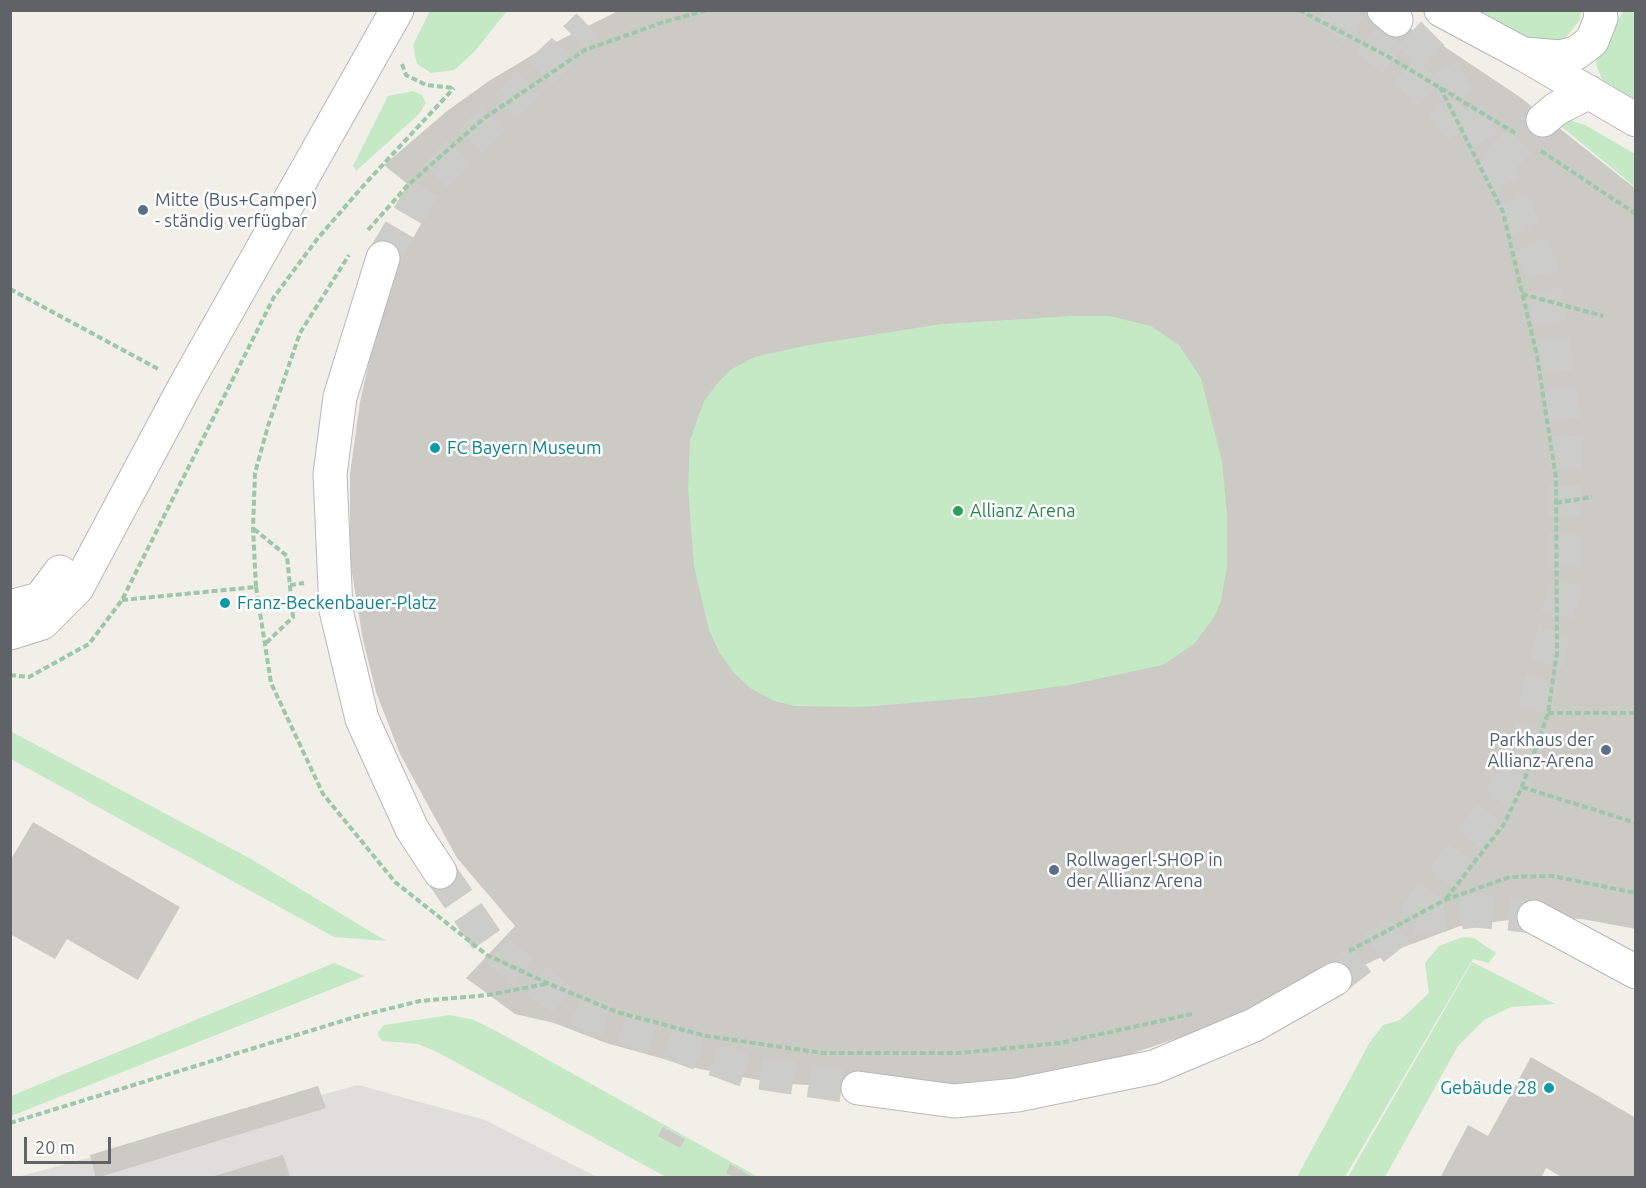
<!DOCTYPE html>
<html>
<head>
<meta charset="utf-8">
<style>
	body { margin:0 }
	#map { position:relative; width:1646px; height:1188px; overflow:hidden; background:#f1efe8; font-family:Ubuntu,sans-serif }
	canvas { display:block }
	.frame { position:absolute; inset:0; border:12px solid #5f6368; pointer-events:none }
	.scale { position:absolute; left:24px; top:1137px; width:87px; height:27px; box-sizing:border-box; border:3px solid #5f6368; border-top:0; padding-left:8px; font-size:18px; line-height:21px; white-space:nowrap; color:#5f6368; -webkit-text-stroke:4px #fff; paint-order:stroke }
</style>
</head>
<body>
<div id="map">
<canvas width="1646" height="1188"></canvas>
<div class="frame"></div>
<div class="scale">20 m</div>
</div>
<script>
const ctx = document.querySelector('canvas').getContext('2d');
ctx.lineJoin = 'round';
function fill(path, color) {
  ctx.fillStyle = color;
  ctx.fill(path, 'evenodd');
}
function shape(rows) {
  const path = new Path2D();
  for (const r of rows) {
    path.moveTo(r[0], r[1]);
    for (let i = 2; i < r.length; i += 2) path.lineTo(r[i], r[i + 1]);
  }
  return path;
}
function trace(path, color, width, dash) {
  ctx.strokeStyle = color;
  ctx.lineWidth = width;
  ctx.lineCap = dash ? 'butt' : 'round';
  ctx.setLineDash(dash || []);
  ctx.stroke(path);
}
function label(font, color, halo, rows, align = 'center') {
  ctx.font = font + ' Ubuntu,sans-serif';
  ctx.lineWidth = 5;
  ctx.setLineDash([]);
  ctx.textBaseline = 'middle';
  ctx.strokeStyle = halo;
  ctx.fillStyle = color;
  for (const [text, x, y, turn = 0] of rows) {
    ctx.save();
    ctx.translate(x, y);
    ctx.rotate((+turn || 0) * Math.PI / 180);
    ctx.textAlign = isNaN(turn) ? turn : align;
    if (halo) ctx.strokeText(text, 0, 0);
    ctx.fillText(text, 0, 0);
    ctx.restore();
  }
}
const industrial = shape([
	[358,1085,485,1120,597,1177,14,1178]
]);
const green = shape([
	[430,11,430,10,507,11,474,52,454,70,431,73,417,64,413,45],
	[1479,11,1581,11,1580,20,1562,42,1533,40],
	[1624,11,1635,11,1635,100,1602,80,1596,64,1599,46],
	[685,57,1530,520,566,959],
	[413,91,422,95,426,103,419,114,356,171,353,166,388,96],
	[1569,120,1585,125,1635,154,1635,187,1557,123],
	[10,731,251,859,386,941,334,937,11,759],
	[1463,937,1474,938,1496,953,1489,963,1473,959,1345,1177,1297,1177,1370,1042,1383,1025,1400,1020,1429,993,1425,963,1439,946],
	[1472,962,1555,1004,1511,1007,1484,1020,1458,1046,1385,1177,1348,1177],
	[334,963,365,976,11,1116,11,1096],
	[450,1015,474,1020,498,1032,758,1177,666,1177,439,1053,418,1044,382,1041,377,1034,384,1025]
]);
const building = shape([
	[620,10,1375,10,1445,47,1520,97,1636,189,1636,929,1582,919,1534,917,1460,926,1396,950,1335,979,1181,1037,1098,1065,990,1084,858,1088,775,1083,700,1069,606,1043,554,1023,515,1014,466,978,515,926,457,858,400,754,376,692,363,640,350,561,350,474,360,402,375,335,388,283,432,204,384,165,447,111,489,81,544,48],
	[1073,316,1109,316,1151,326,1179,345,1201,378,1222,461,1227,515,1227,565,1221,601,1215,616,1194,644,1163,665,1069,685,983,697,862,707,795,706,774,701,750,688,734,673,719,652,709,630,694,566,688,489,690,440,704,401,717,384,730,370,755,357,803,346,941,324],
	[33,822,180,907,138,980,67,939,55,959,10,934,10,861],
	[1531,1057,1636,1118,1636,1178,1563,1178,1546,1168,1541,1178,1440,1178,1468,1125,1488,1136],
	[318,1086,326,1108,96,1178,90,1155],
	[663,1127,685,1139,680,1148,658,1136],
	[283,1155,290,1176,211,1178,211,1177],
	[730,1164,754,1178,735,1178,726,1173]
]);
const minorTunnel = shape([
	[1328,10,1404,69,1463,130],
	[1496,164,1543,120],
	[383,258,427,184,588,25],
	[440,872,491,946,572,1008,746,1071,858,1088],
	[1412,919,1476,911,1534,917],
	[1335,979,1412,919,1477,833,1521,768,1563,593,1566,434,1543,272,1496,164,1439,63,1396,20]
]);
const path = shape([
	[1299,10,1389,57,1515,133],
	[402,64,406,75,426,85,454,88],
	[1440,87,1503,212,1537,356,1556,478,1557,653,1548,713,1522,787,1504,824,1445,900],
	[1541,151,1636,214],
	[368,230,408,185,483,119,585,50,664,22,707,10],
	[10,289,160,370],
	[1522,294,1603,316],
	[1556,503,1592,497],
	[254,529,287,556,293,617,265,644],
	[290,585,304,583],
	[256,587,271,683,323,794,395,882,487,955,547,983,617,1012,706,1036,823,1053,960,1053,1060,1043,1192,1014],
	[122,600,256,587,253,528,255,473,268,426,300,333,349,255],
	[10,675,29,677,89,644,122,600,274,297,318,238,364,185,454,88],
	[1548,713,1636,713],
	[1522,787,1636,823],
	[1349,951,1445,900,1510,877,1552,876,1636,893],
	[10,1123,355,1017,420,1001,488,995,546,984]
]);
const minor = shape([
	[1384,10,1396,20],
	[1441,10,1523,54,1636,120],
	[1525,54,1560,57,1576,53,1592,41,1601,18,1600,10],
	[1543,120,1556,109,1589,92],
	[383,258,340,397,330,474,336,610,362,719,412,829,440,872],
	[10,607,40,599,60,572],
	[10,633,42,623,77,588,186,384,397,10],
	[1534,917,1636,972],
	[858,1088,954,1101,1017,1095,1154,1067,1254,1025,1335,979]
]);
const markers = [
	[143,210,6,"#5c6f8a"],
	[435,448,6,"#0f9aa8"],
	[958,511,6,"#2e9e5b"],
	[225,603,6,"#0f9aa8"],
	[1606,750,6,"#5c6f8a"],
	[1054,870,6,"#5c6f8a"],
	[1549,1088,6,"#0f9aa8"]
];
const serviceNames = [
	["Mitte (Bus+Camper)",155,200],
	["- ständig verfügbar",155,221],
	["Parkhaus der",1594,740,"right"],
	["Allianz-Arena",1594,761,"right"],
	["Rollwagerl-SHOP in",1066,860],
	["der Allianz Arena",1066,881]
];
const cultureNames = [
	["FC Bayern Museum",447,448],
	["Franz-Beckenbauer-Platz",237,603],
	["Gebäude 28",1537,1088,"right"]
];
const leisureNames = [
	["Allianz Arena",970,511]
];
fill(industrial, '#e0deda');
fill(green, '#c5e8c5');
fill(building, '#cccac5');
trace(minorTunnel, '#ccccc8', 33, [33, 16]);
trace(minor, '#b5b8bc', 35);
trace(path, '#9cc7a9', 4, [6, 3]);
trace(minor, '#fff', 33);
for (const [x, y, r, color] of markers) {
  const dot = new Path2D();
  dot.arc(x, y, r, 0, 2 * Math.PI);
  ctx.fillStyle = color;
  ctx.fill(dot);
  trace(dot, '#fff', 2);
}
label('18px', '#4e5e75', '#fff', serviceNames, 'left');
label('18px', '#0d838f', '#fff', cultureNames, 'left');
label('18px', '#27864d', '#fff', leisureNames, 'left');
</script>
</body>
</html>
